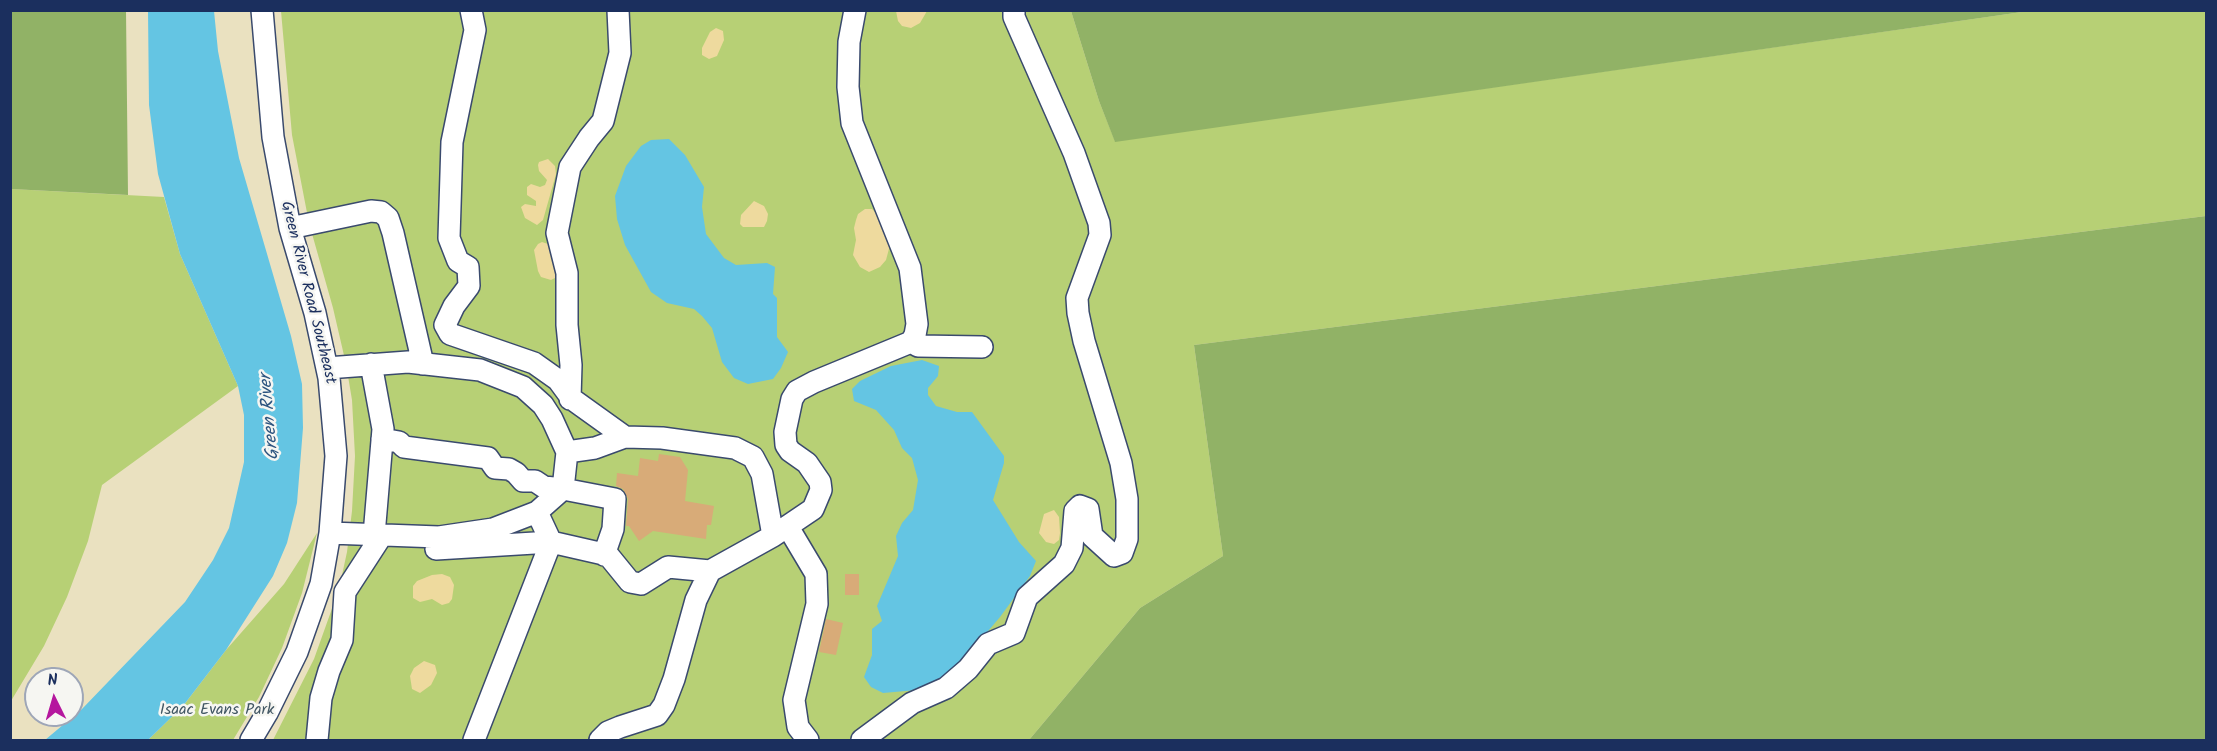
<!DOCTYPE html>
<html>
<head>
<meta charset="utf-8">
<style>
	body { margin:0 }
	#map { position:relative; width:2217px; height:751px; overflow:hidden; background:#eae1c0; font-family:Kalam,sans-serif }
	canvas { display:block }
	.frame { position:absolute; inset:0; border:12px solid #1b2f5e; pointer-events:none }
	.north { position:absolute; left:24px; top:667px; width:60px; height:60px; box-sizing:border-box; background:#f6f6f2; border:2px solid #9ea6b7; border-radius:50%; rotate:355deg; font-size:16px; font-weight:700; line-height:24px; text-align:center; color:#1b2f5e }
	.north::after { content:''; display:block; margin:auto; width:21px; height:27px; background:#b5179e; clip-path:polygon(50% 0,100% 100%,50% 72%,0 100%) }
</style>
</head>
<body>
<div id="map">
<canvas width="2217" height="751"></canvas>
<div class="frame"></div>
<div class="north">N</div>
</div>
<script>
const ctx = document.querySelector('canvas').getContext('2d');
ctx.lineJoin = 'round';
function fill(path, color) {
  ctx.fillStyle = color;
  ctx.fill(path, 'evenodd');
}
function shape(rows) {
  const path = new Path2D();
  for (const r of rows) {
    path.moveTo(r[0], r[1]);
    for (let i = 2; i < r.length; i += 2) path.lineTo(r[i], r[i + 1]);
  }
  return path;
}
function trace(path, color, width, dash) {
  ctx.strokeStyle = color;
  ctx.lineWidth = width;
  ctx.lineCap = dash ? 'butt' : 'round';
  ctx.setLineDash(dash || []);
  ctx.stroke(path);
}
function label(font, color, halo, rows, align = 'center') {
  ctx.font = font + ' Kalam,sans-serif';
  ctx.lineWidth = 5;
  ctx.setLineDash([]);
  ctx.textBaseline = 'middle';
  ctx.strokeStyle = halo;
  ctx.fillStyle = color;
  for (const [text, x, y, turn = 0] of rows) {
    ctx.save();
    ctx.translate(x, y);
    ctx.rotate((+turn || 0) * Math.PI / 180);
    ctx.textAlign = isNaN(turn) ? turn : align;
    if (halo) ctx.strokeText(text, 0, 0);
    ctx.fillText(text, 0, 0);
    ctx.restore();
  }
}
const green = shape([
	[281,11,1071,11,1099,101,1115,141,2029,11,2206,11,2206,216,1194,345,1223,556,1140,608,1029,740,273,740,314,659,339,589,347,552,352,511,355,456,352,400,346,364,333,308,309,223,292,135],
	[11,189,164,197,180,254,238,386,102,485,88,541,67,597,44,646,11,701],
	[317,533,302,593,282,648,259,697,233,740,148,740,183,706,226,650,284,584]
]);
const forest = shape([
	[10,11,126,11,128,195,11,189],
	[1071,11,1071,10,2029,11,1115,142,1099,101],
	[2206,216,2206,740,1029,740,1140,608,1223,556,1194,345]
]);
const sand = shape([
	[896,11,896,10,927,11,920,23,911,28,902,26,898,21],
	[716,28,723,31,724,40,717,56,709,59,702,55,702,48,710,32],
	[548,159,555,166,556,174,543,220,537,225,525,218,521,207,525,204,536,206,536,201,527,195,527,187,531,184,540,187,545,185,547,180,539,171,538,165,539,162],
	[754,201,764,206,768,214,767,221,764,227,743,227,740,224,741,215],
	[865,209,872,209,877,214,890,245,886,260,880,267,869,272,860,267,853,255,856,240,854,228,856,220,858,214],
	[542,242,551,245,558,274,555,278,551,280,541,277,538,271,534,250,538,244],
	[1054,510,1059,517,1060,533,1059,540,1054,544,1046,542,1039,533,1044,514],
	[442,574,450,577,454,585,452,599,449,603,442,605,432,599,420,602,413,598,413,586,417,581,432,575],
	[424,661,435,665,437,673,431,685,420,693,412,689,410,676,414,668]
]);
const water = shape([
	[148,11,214,11,218,51,239,158,291,336,302,384,303,428,297,503,287,543,273,576,226,650,183,706,148,740,45,740,82,709,185,602,213,560,229,528,244,462,244,415,238,386,180,254,158,174,149,105],
	[669,139,685,155,704,187,702,207,706,234,724,258,736,265,767,263,775,267,773,294,777,298,777,337,788,352,781,368,773,379,748,384,734,378,722,362,712,328,702,316,694,309,667,303,651,292,625,245,617,219,615,196,626,166,641,146,651,140],
	[922,360,939,366,938,376,928,388,928,395,936,406,957,412,972,412,1004,456,1004,463,993,500,1019,542,1036,561,1030,576,1000,617,950,676,917,690,883,693,871,687,864,677,872,655,872,629,882,621,877,606,898,556,896,536,902,523,913,510,918,480,912,458,902,448,894,430,876,410,854,401,852,389,860,381,891,366]
]);
const building = shape([
	[659,454,680,457,688,470,685,501,714,506,711,525,707,525,706,539,653,531,639,541,629,526,626,526,628,499,623,489,616,486,617,473,638,476,640,458,658,461],
	[845,574,859,574,859,595,845,595],
	[826,619,843,623,836,655,819,652]
]);
const minor = shape([
	[471,10,475,30,452,142,449,238,458,261,468,267,469,286,454,306,445,325,450,334,534,363,558,380,572,399,625,437],
	[290,228,371,211,381,212,388,218,393,233,423,364],
	[911,342,918,346,982,347],
	[371,364,383,429,374,535],
	[327,368,408,362,480,370,523,387,543,405,552,419,567,452,563,489,537,512,493,529,439,537,330,533],
	[570,399,571,365,567,325,567,273,557,233,570,167,589,138,603,121,620,53,618,10],
	[382,439,399,442,404,447,488,458,495,468,509,469,516,473,523,481,535,481,544,487,563,489,615,499,613,529,604,555],
	[567,452,595,448,625,437,662,438,735,448,753,457,762,474,773,536],
	[788,527,816,574,817,604,794,700,798,727,808,740],
	[436,549,551,542,608,555,630,582,641,584,668,567,710,571],
	[251,740,267,713,297,652,321,584,330,533,336,456,329,378,315,313,290,228,273,137,262,10],
	[317,740,321,698,329,671,342,640,345,592,382,535],
	[474,740,551,542,537,512],
	[600,740,608,732,620,727,657,715,664,705,674,679,696,600,710,571,773,536,813,509,821,490,820,482,807,463,790,451,786,445,785,432,792,399,797,391,814,382,911,342,915,335,917,324,910,268,852,123,848,87,849,42,855,10],
	[862,740,912,703,946,688,968,669,988,644,1014,633,1027,597,1064,564,1072,548,1075,511,1080,506,1088,509,1092,536,1114,556,1122,553,1127,539,1127,499,1121,463,1084,341,1078,313,1077,298,1100,235,1099,223,1074,153,1014,17,1014,10]
]);
const streetNames = [
	["Green River Road Southeast",307,293,76]
];
const parkNames = [
	["Isaac Evans Park",217,711]
];
const waterNames = [
	["Green River",271,417,-95]
];
fill(green, '#b7d075');
fill(forest, '#91b266');
fill(sand, '#eeda9e');
fill(water, '#64c5e3');
fill(building, '#d8ab78');
trace(minor, '#3a4a6d', 24);
trace(minor, '#fff', 21);
label('16px', '#1b2f5e', '#f6f6f2', streetNames);
label('16px', '#425764', '#f6f6f2', parkNames);
label('italic 18px', '#2d547f', '#f6f6f2', waterNames);
</script>
</body>
</html>
